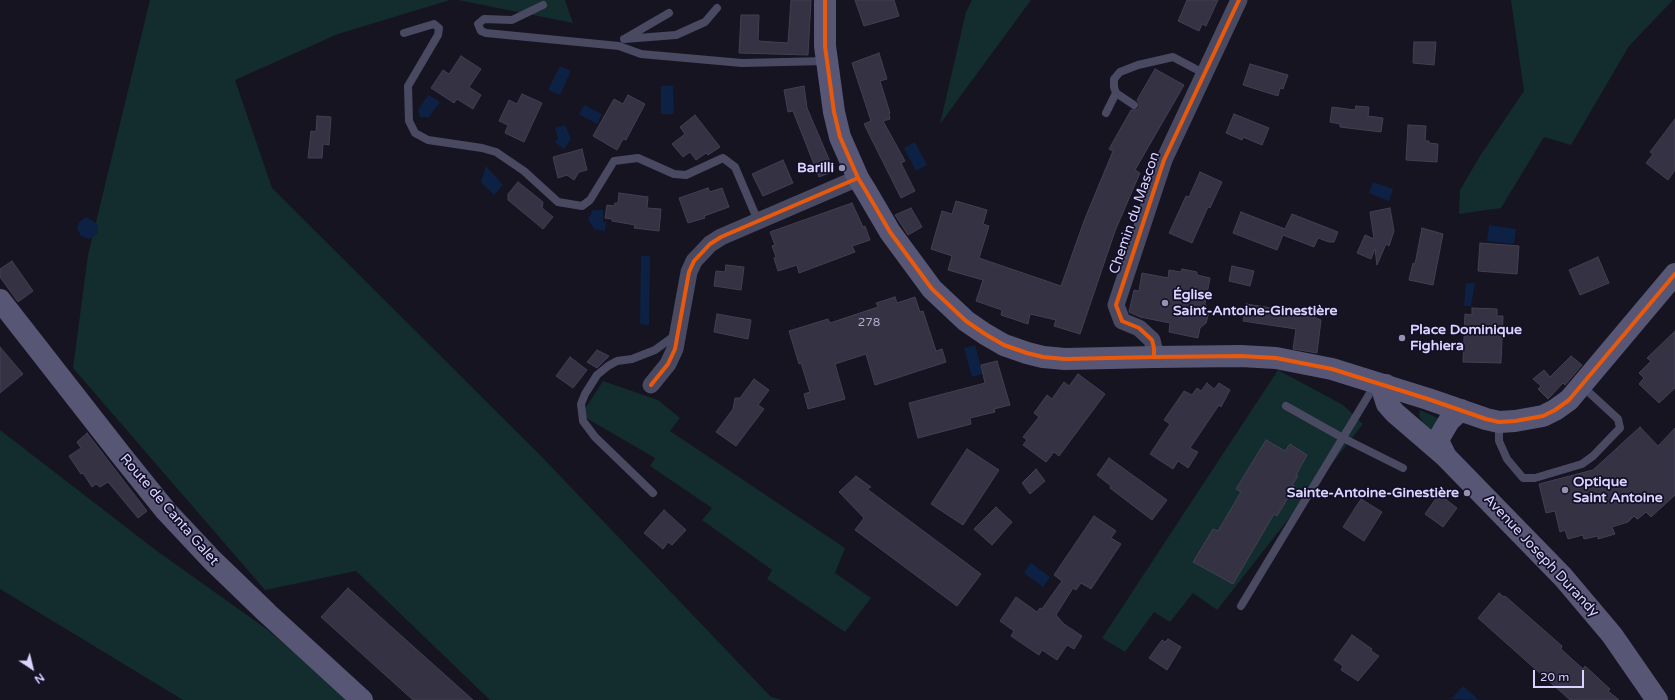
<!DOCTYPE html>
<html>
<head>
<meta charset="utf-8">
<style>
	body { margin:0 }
	#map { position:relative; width:1675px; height:700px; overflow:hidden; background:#161421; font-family:"Varela Round",sans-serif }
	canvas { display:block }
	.north { position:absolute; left:12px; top:648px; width:40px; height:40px; -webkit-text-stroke:3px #130f26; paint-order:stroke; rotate:145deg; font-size:11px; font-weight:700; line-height:16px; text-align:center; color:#d9d4ff }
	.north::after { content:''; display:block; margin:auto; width:14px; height:18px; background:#d9d4ff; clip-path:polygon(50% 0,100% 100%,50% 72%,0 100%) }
	.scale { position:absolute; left:1533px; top:670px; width:51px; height:18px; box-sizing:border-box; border:2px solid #d9d4ff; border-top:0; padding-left:5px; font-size:12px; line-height:14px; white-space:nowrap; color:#d9d4ff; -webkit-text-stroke:3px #130f26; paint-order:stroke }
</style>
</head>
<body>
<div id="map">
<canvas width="1675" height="700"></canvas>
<div class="north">N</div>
<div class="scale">20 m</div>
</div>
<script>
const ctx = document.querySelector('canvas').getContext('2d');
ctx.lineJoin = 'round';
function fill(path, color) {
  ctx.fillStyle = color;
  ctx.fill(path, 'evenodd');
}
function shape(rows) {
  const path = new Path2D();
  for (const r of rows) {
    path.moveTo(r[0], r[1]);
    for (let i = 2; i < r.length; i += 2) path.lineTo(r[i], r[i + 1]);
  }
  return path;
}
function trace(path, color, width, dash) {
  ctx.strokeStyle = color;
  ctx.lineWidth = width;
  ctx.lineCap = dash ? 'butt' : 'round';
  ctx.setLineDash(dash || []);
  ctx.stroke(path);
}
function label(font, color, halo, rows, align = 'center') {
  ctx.font = font + ' "Varela Round",sans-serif';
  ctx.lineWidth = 3.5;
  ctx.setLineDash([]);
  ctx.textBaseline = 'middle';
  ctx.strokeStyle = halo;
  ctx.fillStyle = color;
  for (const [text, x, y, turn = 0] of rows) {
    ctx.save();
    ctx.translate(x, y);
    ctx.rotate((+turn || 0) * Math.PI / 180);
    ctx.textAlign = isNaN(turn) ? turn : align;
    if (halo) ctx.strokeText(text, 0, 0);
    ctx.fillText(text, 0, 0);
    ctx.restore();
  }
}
const green = shape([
	[150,0,450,0,338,34,235,80,272,188,542,457,771,697,782,700,490,700,356,571,265,590,73,368,88,255],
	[458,0,565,0,573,23],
	[972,0,1031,0,940,124,966,12],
	[1511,0,1673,0,1629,46,1571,145,1544,137,1501,208,1459,214,1460,190,1480,156,1524,91],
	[1278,370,1343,405,1363,424,1217,610,1193,593,1170,622,1154,612,1125,652,1102,638],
	[603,381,658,400,680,418,670,431,845,548,835,573,871,598,845,632,767,579,772,570,702,520,712,508,650,466,655,458,581,415],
	[1420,410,1440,419,1435,430,1428,430,1419,416],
	[0,430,157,551,268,630,350,700,183,700,0,589]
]);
const water = shape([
	[560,66,571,71,560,95,548,90],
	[661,86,673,86,674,114,661,114],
	[428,95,440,102,429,117,420,117,418,110],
	[584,105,602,114,597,124,579,114],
	[565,125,571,139,564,149,555,142,558,139,555,128],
	[915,142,927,165,916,171,904,148],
	[486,166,503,185,494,195,481,182],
	[1373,182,1393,189,1389,201,1369,193],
	[593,210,603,210,603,222,606,222,605,231,594,229,588,219],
	[86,217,98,224,98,233,90,239,81,236,77,228,79,222],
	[1489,225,1516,229,1514,244,1487,241],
	[641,256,650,256,649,325,640,324],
	[1466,283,1475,283,1471,306,1464,306],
	[975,345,983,374,972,377,964,348],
	[1031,563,1050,577,1043,587,1024,573],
	[1463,686,1479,700,1451,699]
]);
const building = shape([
	[791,0,811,0,808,55,739,53,741,15,759,15,758,41,788,43,791,0],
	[855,0,894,0,899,16,864,26,855,0],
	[1187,0,1218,0,1206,26,1202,24,1199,31,1178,21,1187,0],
	[1414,42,1436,42,1434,65,1413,63,1414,42],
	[879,53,887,79,880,81,890,113,889,114,890,119,883,121,905,161,901,163,915,191,901,198,864,124,871,121,852,63,879,53],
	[461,56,481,69,469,87,481,95,473,109,457,99,454,103,431,88,443,70,449,74,461,56],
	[1250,64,1288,75,1283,89,1280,88,1278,96,1243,85,1250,64],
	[1155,69,1184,85,1135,170,1140,173,1115,231,1080,334,1054,326,1056,320,1030,314,1028,324,1001,315,1002,310,976,301,983,280,948,270,952,256,931,249,942,211,952,214,956,201,987,210,983,224,989,226,979,258,1061,286,1084,221,1113,151,1109,149,1131,110,1136,110,1139,108,1139,103,1137,100,1155,69],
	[804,86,807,108,834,171,819,177,793,111,788,112,784,90,804,86],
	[522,94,542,103,524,142,505,133,508,125,499,121,509,100,517,104,522,94],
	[628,95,645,104,626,140,623,139,617,150,593,136,614,99,623,104,628,95],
	[1356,106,1369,107,1368,116,1383,118,1381,132,1340,127,1340,124,1330,122,1332,107,1355,110,1356,106],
	[1234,114,1269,128,1262,145,1243,137,1242,140,1226,133,1234,114],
	[695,115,720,147,708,155,706,153,696,160,690,152,683,157,672,144,685,134,680,127,695,115],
	[317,116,331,117,329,145,323,144,322,158,308,158,311,131,316,132,317,116],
	[1675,119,1675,170,1668,180,1646,163,1653,154,1650,152,1675,119],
	[1408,125,1426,126,1425,141,1429,141,1429,143,1438,144,1437,162,1406,160,1408,125],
	[582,149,587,170,579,172,574,180,567,175,558,178,553,157,582,149],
	[783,160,793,183,763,196,752,174,783,160],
	[1200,172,1222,182,1210,208,1208,207,1192,243,1169,233,1186,196,1189,197,1200,172],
	[518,182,543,202,542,208,553,217,543,229,508,200,508,194,518,182],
	[708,188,710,192,722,188,729,207,704,216,705,218,688,223,679,198,708,188],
	[619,193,648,197,647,208,661,209,659,231,634,228,635,225,612,221,612,219,605,218,607,205,614,206,615,203,618,203,619,193],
	[852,203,863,227,865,226,870,240,852,246,855,252,799,273,797,265,778,271,774,258,776,257,772,246,775,245,770,232,852,203],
	[911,208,922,227,908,235,895,215,911,208],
	[1390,208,1394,231,1389,246,1386,244,1377,265,1375,249,1371,259,1357,253,1365,235,1374,239,1370,212,1390,208],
	[1241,212,1285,229,1292,214,1338,232,1334,242,1329,242,1318,238,1314,247,1283,235,1277,250,1233,233,1241,212],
	[1422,228,1443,234,1433,285,1409,280,1413,263,1415,264,1422,228],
	[1480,243,1519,246,1517,274,1478,271,1480,243],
	[1598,257,1609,283,1580,295,1569,270,1598,257],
	[12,261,33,291,18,302,0,277,0,269,12,261],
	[726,265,744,267,741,290,714,286,716,271,725,272,726,265],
	[1232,266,1254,271,1250,286,1229,281,1232,266],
	[1182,269,1197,272,1197,275,1210,278,1205,304,1209,312,1206,323,1200,328,1198,338,1169,332,1170,323,1140,317,1129,312,1134,290,1139,291,1142,273,1168,278,1169,270,1181,272,1182,269],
	[895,297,897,303,915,297,920,312,923,311,936,351,942,349,946,362,875,385,866,354,835,364,845,399,808,409,804,394,810,392,801,363,799,364,789,331,828,319,830,323,878,307,876,303,895,297],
	[1246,304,1304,313,1321,320,1317,353,1293,349,1296,329,1243,321,1246,304],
	[1472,308,1497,309,1497,316,1503,316,1501,363,1463,362,1465,314,1472,315,1472,308],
	[717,314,751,320,748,339,714,332,717,314],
	[1675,331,1675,388,1659,403,1639,384,1644,378,1639,373,1651,361,1647,358,1675,331],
	[0,347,23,374,0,393,0,347],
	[597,350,609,356,597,368,587,362,597,350],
	[1571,356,1582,365,1565,385,1563,383,1548,399,1538,389,1541,386,1533,379,1544,370,1550,377,1571,356],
	[570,357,587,370,573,388,556,376,570,357],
	[997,361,1010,405,994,409,995,412,970,418,971,424,918,438,909,403,985,383,981,365,997,361],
	[1078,374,1105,394,1059,456,1054,452,1046,462,1023,445,1027,440,1023,437,1039,417,1034,413,1047,395,1052,399,1064,382,1069,386,1078,374],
	[754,379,769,390,758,405,764,409,736,446,716,432,733,409,735,398,740,398,754,379],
	[1207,383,1214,389,1219,383,1230,390,1221,407,1219,405,1190,448,1198,452,1188,468,1178,461,1173,469,1150,454,1170,424,1164,420,1184,391,1192,395,1197,388,1201,391,1207,383],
	[1640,427,1658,446,1675,428,1675,495,1651,517,1646,512,1639,518,1637,519,1634,516,1628,522,1612,527,1615,534,1598,539,1598,536,1584,539,1583,535,1568,539,1565,530,1560,532,1555,511,1546,513,1539,484,1593,470,1640,427],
	[87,433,147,511,138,518,108,482,100,487,96,484,92,487,83,473,81,474,69,456,81,448,77,442,87,433],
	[1266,440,1285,451,1290,444,1307,455,1296,475,1298,476,1292,485,1295,486,1277,516,1274,514,1233,584,1193,562,1213,529,1218,531,1241,492,1236,489,1266,440],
	[967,449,999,470,963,525,931,504,967,449],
	[1109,458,1167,500,1152,520,1110,488,1111,486,1097,475,1109,458],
	[1036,469,1045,481,1030,494,1022,483,1036,469],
	[856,476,871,487,867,489,981,574,957,606,855,530,864,518,839,492,856,476],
	[1439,494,1457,508,1443,527,1425,514,1439,494],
	[1361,499,1382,512,1364,541,1343,527,1361,499],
	[996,507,1012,522,992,545,974,529,996,507],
	[664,510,686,530,672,545,668,542,663,549,644,533,664,510],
	[1094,516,1116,531,1111,538,1121,544,1091,589,1081,583,1076,590,1073,588,1056,615,1064,624,1082,636,1074,649,1067,645,1057,660,1042,650,1039,655,1011,636,1014,631,1000,621,1016,597,1037,612,1040,608,1042,609,1062,581,1054,575,1094,516],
	[348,588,473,700,413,700,321,617,348,588],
	[1499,593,1504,597,1505,596,1562,646,1561,649,1583,669,1585,666,1610,689,1608,691,1619,700,1570,700,1478,618,1499,593],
	[1352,635,1372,649,1371,651,1379,656,1358,681,1341,670,1343,666,1334,660,1352,635],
	[1168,639,1181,647,1167,670,1149,658,1162,640,1165,642,1168,639]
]);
const lane = shape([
	[543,5,512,20,484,19,478,24,481,31,486,33,619,46,641,54,742,63,826,61],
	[404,33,434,24,439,28,438,35,408,86,409,121,415,133,428,140,482,148,496,152,524,171,558,202,582,206,590,200,614,161,638,158,674,174,686,175,723,158,735,167,758,221],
	[626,38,669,13],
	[624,39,676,35,705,22,717,8],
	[1134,105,1116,93,1114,87,1114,79,1120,72,1138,65,1173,57,1205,74],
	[1106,113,1116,93],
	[1286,406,1343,438,1403,468],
	[1499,423,1499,441,1507,459,1523,478,1535,478,1582,464,1593,456,1620,428,1618,419,1582,386],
	[653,493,595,437,583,421,581,404,585,394,597,375,608,366,617,361,632,359,655,350,677,334],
	[1241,606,1376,383]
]);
const street = shape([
	[1154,357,1154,348,1152,340,1139,328,1122,321,1116,305,1164,160,1239,0],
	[651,385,668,364,675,349,689,272,694,261,710,244,721,237,858,178]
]);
const secondary = shape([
	[825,0,825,46,834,112,840,137,858,178,866,191,890,232,932,289,966,321,985,334,1004,345,1027,353,1043,357,1065,359,1154,357,1241,356,1276,358,1332,369,1428,399,1486,419,1499,422,1515,421,1543,416,1555,410,1569,400,1675,274],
	[0,300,121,455,166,511,212,560,267,613,362,700],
	[1386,385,1384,395,1387,404,1395,413,1446,457,1563,577,1612,635,1657,700],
	[1446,457,1440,445,1439,438,1449,421,1461,410]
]);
const cycleway = shape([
	[825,0,825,46,834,112,840,137,858,178,866,191,890,232,932,289,966,321,985,334,1004,345,1027,353,1043,357,1065,359,1154,357,1241,356,1276,358,1332,369,1428,399,1486,419,1499,422,1515,421,1543,416,1555,410,1569,400,1675,274],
	[1154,357,1154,348,1152,340,1139,328,1122,321,1116,305,1164,160,1239,0],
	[651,385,668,364,675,349,689,272,694,261,710,244,721,237,858,178]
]);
const markers = [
	[842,168,4,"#9591b1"],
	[1165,303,4,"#9591b1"],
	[1402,338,4,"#9591b1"],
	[1565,490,4,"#9591b1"],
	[1467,493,4,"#9591b1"]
];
const numberNames = [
	["278",869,323]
];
const poiNames = [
	["Barilli",834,168,"right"],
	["Église",1173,295],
	["Saint-Antoine-Ginestière",1173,311],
	["Place Dominique",1410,330],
	["Fighiera",1410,346],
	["Optique",1573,482],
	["Saint Antoine",1573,498],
	["Sainte-Antoine-Ginestière",1459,493,"right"]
];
const streetNames = [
	["Chemin du Mascon",1135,213,-71],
	["Route de Canta Galet",169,510,49],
	["Avenue Joseph Durandy",1541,556,47]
];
fill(green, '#132c2d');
fill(water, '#0d2144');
fill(building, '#343243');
trace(building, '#433f54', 1);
trace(lane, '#4a4962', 8);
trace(street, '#4a4962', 17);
trace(secondary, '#575674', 22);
trace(cycleway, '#e8590c', 4);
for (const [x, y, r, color] of markers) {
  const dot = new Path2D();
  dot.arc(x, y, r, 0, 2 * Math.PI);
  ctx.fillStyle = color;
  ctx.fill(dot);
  trace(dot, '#130f26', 1.5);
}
label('12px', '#b0acd0', null, numberNames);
label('bold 14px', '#d9d4ff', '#130f26', poiNames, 'left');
label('14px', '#d9d4ff', '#130f26', streetNames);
</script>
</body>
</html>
